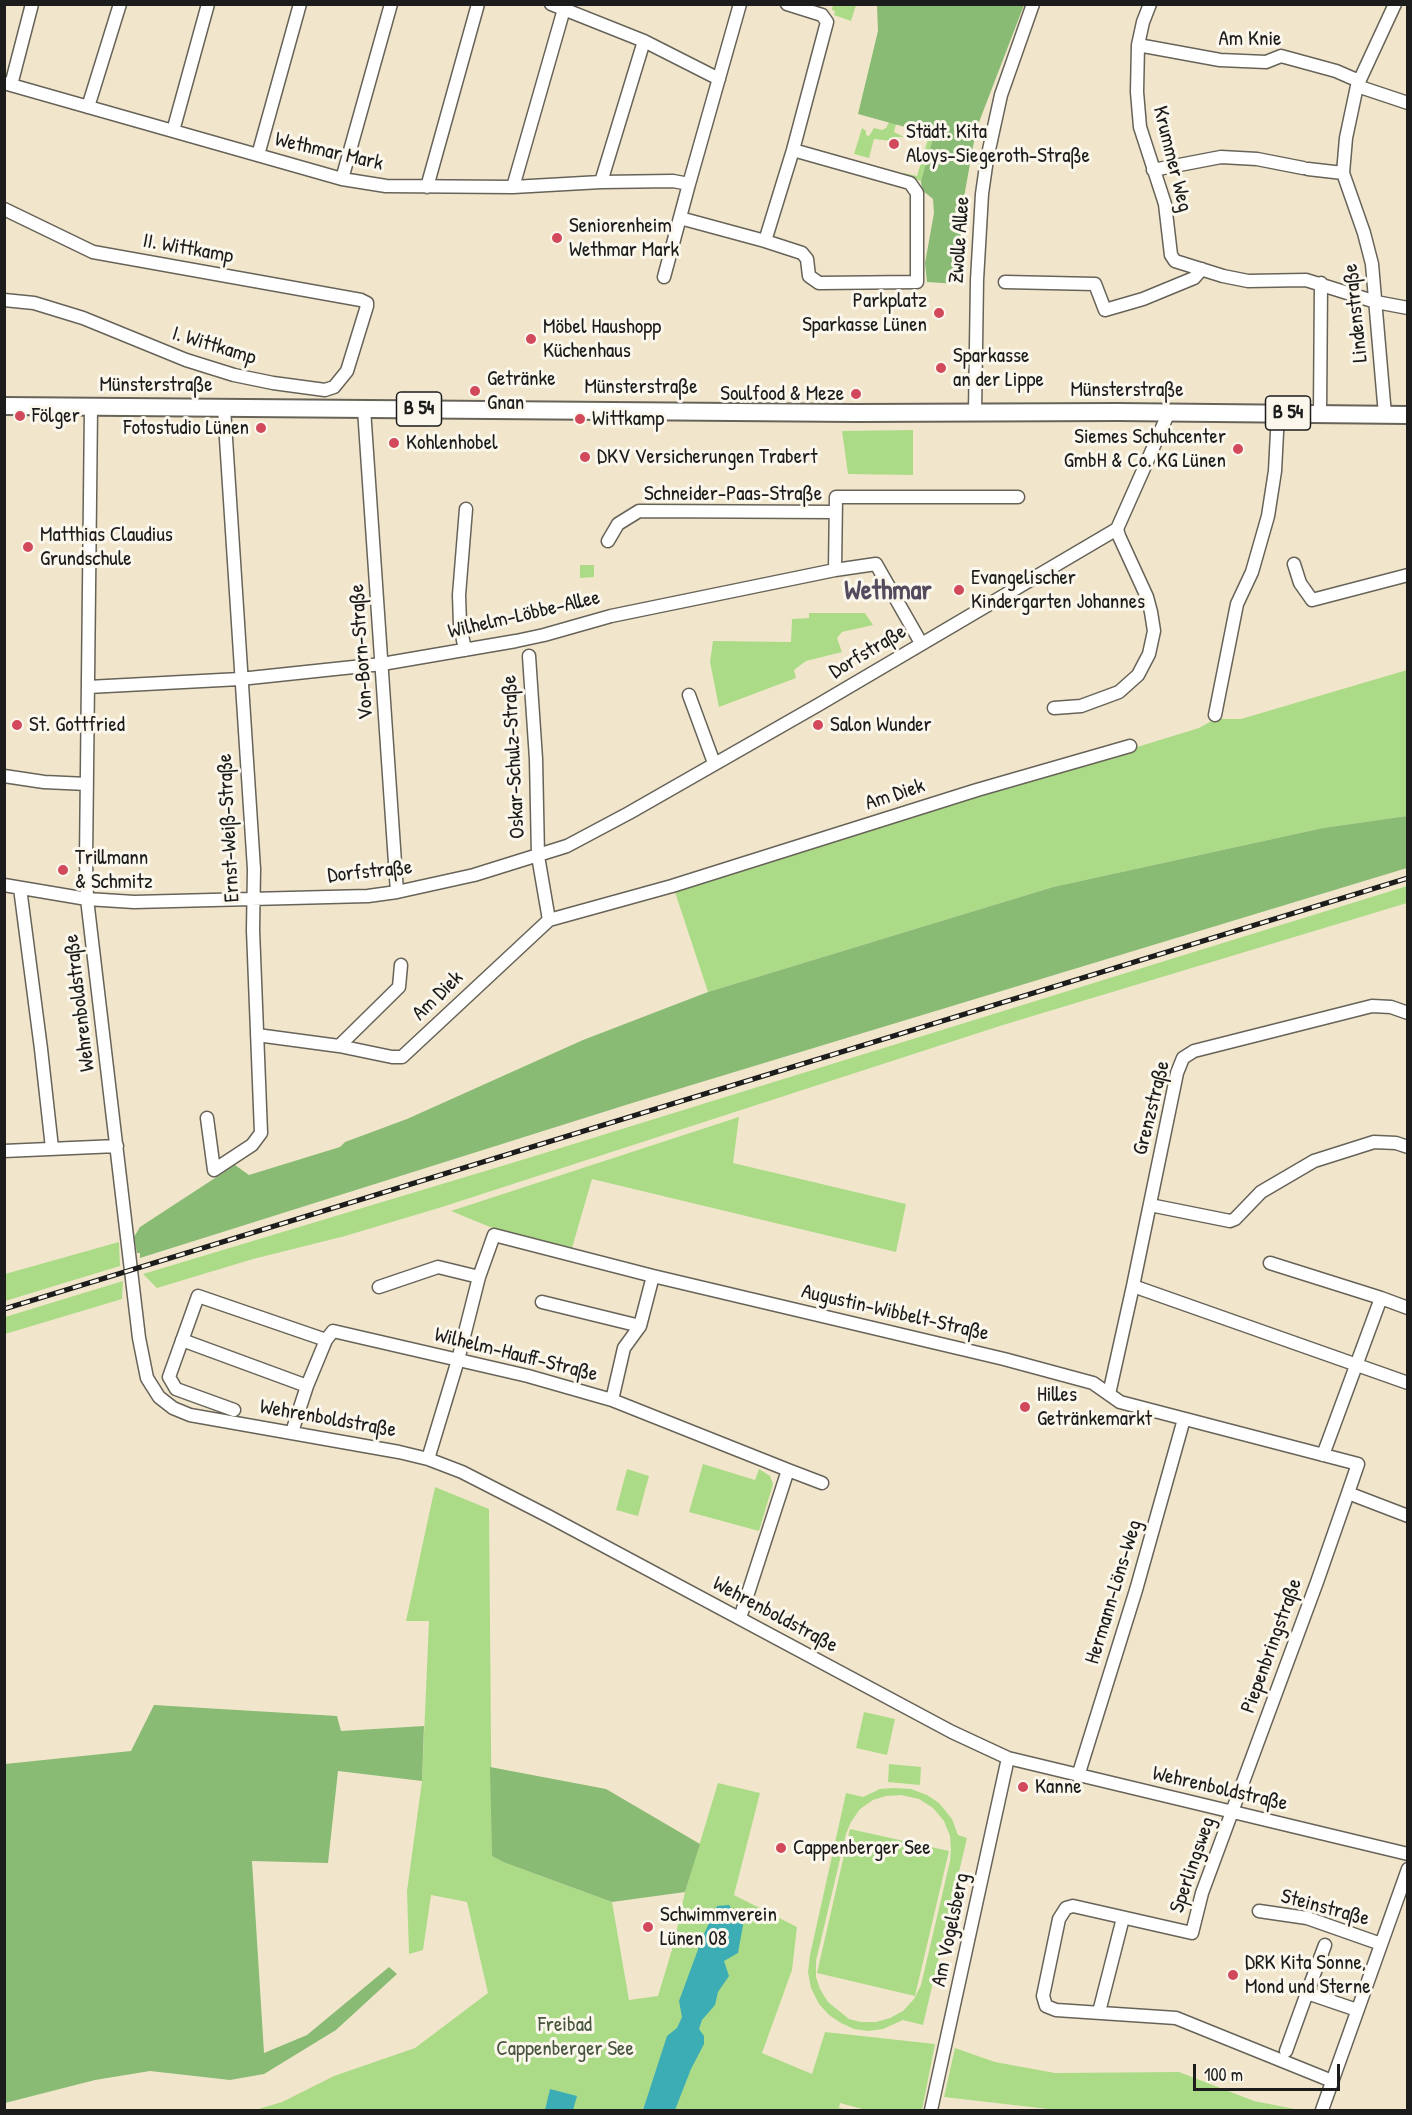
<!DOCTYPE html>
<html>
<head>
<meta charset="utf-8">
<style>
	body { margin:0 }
	#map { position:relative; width:1412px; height:2115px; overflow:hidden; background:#f1e6cb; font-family:"Patrick Hand",sans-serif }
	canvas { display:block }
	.frame { position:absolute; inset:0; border:6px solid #1c1c1c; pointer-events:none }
	.scale { position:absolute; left:1193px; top:2064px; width:147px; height:27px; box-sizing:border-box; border:3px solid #1c1c1c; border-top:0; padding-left:8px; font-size:18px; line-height:21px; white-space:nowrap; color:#1c1c1c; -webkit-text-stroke:4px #fbf7ec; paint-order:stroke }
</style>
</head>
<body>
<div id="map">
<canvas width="1412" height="2115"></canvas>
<div class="frame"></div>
<div class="scale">100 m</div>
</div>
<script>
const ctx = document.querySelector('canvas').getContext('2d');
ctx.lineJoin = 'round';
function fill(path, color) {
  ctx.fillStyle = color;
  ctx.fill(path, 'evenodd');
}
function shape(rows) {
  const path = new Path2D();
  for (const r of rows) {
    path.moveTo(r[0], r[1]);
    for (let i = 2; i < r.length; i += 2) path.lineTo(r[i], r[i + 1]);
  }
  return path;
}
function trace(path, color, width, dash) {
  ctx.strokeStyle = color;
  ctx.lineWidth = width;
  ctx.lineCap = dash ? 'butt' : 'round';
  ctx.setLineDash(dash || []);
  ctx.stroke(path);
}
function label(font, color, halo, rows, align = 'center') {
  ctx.font = font + ' "Patrick Hand",sans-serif';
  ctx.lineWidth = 6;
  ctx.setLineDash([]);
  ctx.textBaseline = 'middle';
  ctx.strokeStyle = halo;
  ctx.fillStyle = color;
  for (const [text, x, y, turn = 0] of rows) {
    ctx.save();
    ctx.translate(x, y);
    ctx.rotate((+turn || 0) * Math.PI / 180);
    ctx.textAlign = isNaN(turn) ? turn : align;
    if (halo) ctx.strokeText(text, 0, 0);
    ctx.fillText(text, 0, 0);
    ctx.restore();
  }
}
const green = shape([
	[833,5,856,5,851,21,834,15,835,11,832,10],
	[889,122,896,124,894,132,904,137,894,137,892,141,874,139,869,158,854,154,862,128,866,131,866,135,869,136,874,128,882,130,886,128],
	[910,128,934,135,921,181,903,176,904,173,917,176,928,139,914,134,913,136,907,135],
	[913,430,913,475,848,474,842,431],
	[580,565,594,565,594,577,580,578],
	[809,613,865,613,873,625,842,632,837,638,842,652,806,661,794,670,796,678,719,707,710,662,713,641,791,642,792,619,809,618],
	[1407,670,1407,816,1323,828,1053,887,708,992,674,889,1199,728,1215,719,1241,719],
	[1407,886,1407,903,1003,1025,442,1207,345,1236,253,1259,157,1288,143,1274,525,1159],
	[739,1117,733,1163,906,1204,896,1252,592,1179,572,1248,490,1227,451,1211],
	[119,1242,120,1266,5,1301,5,1274],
	[123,1281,122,1299,5,1334,5,1317],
	[703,1464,755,1480,759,1469,770,1476,773,1484,759,1531,689,1512],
	[627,1469,649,1476,638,1516,616,1510],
	[435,1487,489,1509,492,1856,503,1862,612,1902,629,2000,658,1996,674,1943,685,1892,718,1783,760,1793,734,1895,797,1927,792,1970,762,2053,812,2074,825,2032,935,2044,922,2110,866,2110,840,2103,839,2108,850,2110,255,2110,282,2102,334,2076,415,2048,488,1993,467,1902,431,1895,423,1950,409,1954,407,1891,422,1781,429,1621,406,1621],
	[864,1712,895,1719,887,1755,856,1748],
	[889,1764,921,1767,920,1785,888,1782],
	[893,1788,911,1789,927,1795,939,1803,952,1819,958,1835,967,1838,923,2025,903,2020,883,2029,868,2031,854,2029,841,2023,829,2015,819,2004,811,1988,808,1972,810,1955,846,1793,863,1797,880,1789],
	[901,1795,919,1799,933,1808,944,1821,950,1836,951,1849,950,1861,921,1985,914,1999,903,2011,890,2018,876,2022,861,2022,849,2019,828,2002,820,1989,816,1977,816,1961,846,1834,851,1822,860,1809,873,1800,886,1796],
	[850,1829,949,1851,915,1996,817,1973],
	[955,2048,995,2062,1055,2073,1179,2072,1254,2101,1300,2110,1057,2110,944,2097]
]);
const forest = shape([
	[877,5,1024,5,976,130,963,203,957,284,927,282,925,263,934,213,933,199,922,190,921,181,934,135,858,114,878,31],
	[1407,816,1407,868,629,1104,140,1258,140,1253,137,1253,134,1237,140,1227,235,1165,249,1175,340,1147,345,1142,407,1119,583,1040,708,992,1053,887,1323,828],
	[154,1705,337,1716,341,1731,424,1726,422,1781,338,1771,328,1863,252,1861,264,2053,307,2035,389,1967,397,1974,336,2030,264,2074,230,2080,150,2071,95,2080,5,2103,5,1764,131,1751],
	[490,1767,606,1789,700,1844,685,1892,612,1902,503,1862,492,1856]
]);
const water = shape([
	[729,1905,743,1925,738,1953,724,1961,729,1976,718,1992,715,2005,702,2020,699,2029,704,2036,704,2044,691,2069,675,2110,643,2110,667,2036,677,2028,682,2017,679,2001,703,1936,717,1906],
	[550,2089,577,2096,573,2110,545,2110]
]);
const minor = shape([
	[551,4,644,41,719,79],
	[1150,4,1143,22,1138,45,1137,92,1140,127,1165,204,1171,255,1175,261,1223,276,1248,281,1306,280,1376,302,1408,308],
	[1138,45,1220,60,1266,62,1281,56,1336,71,1359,81],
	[4,83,342,179,386,186,513,187,601,182,673,181,689,184,740,4],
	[11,85,32,4],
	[1357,86,1408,103],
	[88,107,120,4],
	[173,131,208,4],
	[258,155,300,4],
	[1308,169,1343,173],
	[1153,170,1221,157,1257,159,1303,168],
	[342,179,391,4],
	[601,182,644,41],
	[427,187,478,4],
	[513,187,564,9],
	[4,209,93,252,361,300,367,303,367,306,347,371,334,387,325,390,273,383,234,375,186,360,83,318,34,303,4,300],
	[680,218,765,241,802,253,807,259,809,276,819,283,917,282,917,193,910,183,793,150],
	[765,241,793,150,827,22,822,15,787,4],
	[664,277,689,184],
	[1005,282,1095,284,1105,310,1143,299,1194,278,1202,269],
	[91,407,86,861,87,899,139,1338,147,1378,159,1397,173,1408,190,1415,399,1452,428,1459,462,1472,548,1516,952,1732,1008,1758,1408,1854],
	[364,409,397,892],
	[975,413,977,280,982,194,987,159,1001,95,1033,4],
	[1320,413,1321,283],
	[1385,415,1372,264,1364,233,1343,173,1346,138,1357,86,1395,4],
	[608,541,618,524,639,511,835,512],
	[1294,564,1300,583,1312,600,1408,575],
	[835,570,836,497,1018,497],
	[465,650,460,625,459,595,466,509],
	[529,656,536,759,538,856,549,920,672,886,977,790,1130,746],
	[88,687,240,679,382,664,516,641,544,635,611,616,835,570,876,564,921,643],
	[689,695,714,763],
	[1054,708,1081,706,1119,692,1138,675,1149,654,1154,631,1151,612,1147,597,1119,536,1117,529],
	[1215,715,1237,604,1252,572,1268,516,1275,471,1278,413],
	[4,776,44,782,87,784],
	[4,885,87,899,134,902,368,896,397,892,474,875,567,846,629,813,818,705,1117,529,1169,412],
	[20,888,41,1049,52,1148],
	[257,1035,339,1046,392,1057,402,1057,549,920],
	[339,1046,399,987,401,965],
	[207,1118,214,1170,252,1145,261,1133,253,930,254,869,224,408],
	[4,1151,117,1146],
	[1150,1205,1230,1221,1235,1219,1261,1192,1314,1161,1374,1142,1396,1143,1408,1147],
	[1270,1263,1381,1298,1408,1308],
	[1133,1286,1408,1383],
	[379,1287,438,1267,479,1277],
	[542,1302,640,1326],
	[182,1340,307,1386],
	[1109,1394,1133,1286,1177,1073,1183,1058,1194,1051,1372,1006,1391,1007,1408,1013],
	[612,1400,624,1348,640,1326,653,1276],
	[234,1410,176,1389,169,1377,198,1296,326,1340],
	[292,1432,307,1386,326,1340,333,1331,528,1376,612,1400,788,1470,740,1618],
	[1323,1455,1381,1298],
	[428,1459,458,1360,479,1277,494,1235,653,1276,1004,1359,1093,1383,1120,1402,1358,1464,1348,1493,1408,1516],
	[788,1470,822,1483],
	[1078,1776,1136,1590,1184,1419],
	[1259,1911,1307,1918,1381,1944],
	[1307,1993,1325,1945],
	[1099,2012,1123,1918],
	[1286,2051,1307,1993,1357,2010],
	[1332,2081,1176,2018,1056,2010,1046,2006,1043,1996,1059,1919,1066,1908,1073,1906,1192,1933,1202,1893,1317,1582,1348,1493],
	[931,2110,1008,1758],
	[1322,2110,1408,1869]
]);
const major = shape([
	[4,406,855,413,1118,412,1408,415]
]);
const rail = shape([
	[4,1309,1408,878]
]);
const markers = [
	[894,144,6,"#d1495b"],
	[557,238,6,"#d1495b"],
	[939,313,6,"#d1495b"],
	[531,339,6,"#d1495b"],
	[941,368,6,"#d1495b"],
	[475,391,6,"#d1495b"],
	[856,394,6,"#d1495b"],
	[20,416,6,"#d1495b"],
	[580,419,6,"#d1495b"],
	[261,428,6,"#d1495b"],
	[394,443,6,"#d1495b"],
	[1238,449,6,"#d1495b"],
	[585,457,6,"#d1495b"],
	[28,547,6,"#d1495b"],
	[959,590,6,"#d1495b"],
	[17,725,6,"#d1495b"],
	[818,725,6,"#d1495b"],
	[63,870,6,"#d1495b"],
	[1025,1407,6,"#d1495b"],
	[1023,1787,6,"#d1495b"],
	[781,1848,6,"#d1495b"],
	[648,1927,6,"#d1495b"],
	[1233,1975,6,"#d1495b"]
];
const shields = [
	[419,409,45],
	[1288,413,45]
];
const shieldNames = [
	["B 54",419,409],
	["B 54",1288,413]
];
const streetNames = [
	["Am Knie",1250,39],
	["Wethmar Mark",329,152,13],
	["Krummer Weg",1172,159,76],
	["Zwolle Allee",960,240,-86],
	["II. Wittkamp",188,249,10],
	["Lindenstraße",1356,313,-96],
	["I. Wittkamp",214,346,17],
	["Münsterstraße",156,385],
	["Münsterstraße",641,387],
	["Münsterstraße",1127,390],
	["Schneider-Paas-Straße",733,494],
	["Wilhelm-Löbbe-Allee",524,615,-13],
	["Von-Born-Straße",362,652,-94],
	["Dorfstraße",868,652,-31],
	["Oskar-Schulz-Straße",514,757,-93],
	["Am Diek",895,795,-18],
	["Ernst-Weiß-Straße",229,828,-93],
	["Dorfstraße",370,872,-6],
	["Am Diek",438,996,-44],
	["Wehrenboldstraße",80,1003,-97],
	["Grenzstraße",1152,1108,-76],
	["Augustin-Wibbelt-Straße",895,1313,13],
	["Wilhelm-Hauff-Straße",516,1355,14],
	["Wehrenboldstraße",328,1419,10],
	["Hermann-Löns-Weg",1114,1592,-73],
	["Wehrenboldstraße",775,1615,28],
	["Piepenbringstraße",1272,1646,-70],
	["Wehrenboldstraße",1220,1789,13],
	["Sperlingsweg",1193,1865,-71],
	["Steinstraße",1325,1908,15],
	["Am Vogelsberg",951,1930,-78]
];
const poiNames = [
	["Städt. Kita",906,132],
	["Aloys-Siegeroth-Straße",906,156],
	["Seniorenheim",569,226],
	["Wethmar Mark",569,250],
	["Parkplatz",927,301,"right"],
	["Sparkasse Lünen",927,325,"right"],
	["Möbel Haushopp",543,327],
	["Küchenhaus",543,351],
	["Sparkasse",953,356],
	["an der Lippe",953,380],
	["Getränke",487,379],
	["Gnan",487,403],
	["Soulfood & Meze",844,394,"right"],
	["Fölger",32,416],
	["Wittkamp",592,419],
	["Fotostudio Lünen",249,428,"right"],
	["Siemes Schuhcenter",1226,437,"right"],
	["GmbH & Co. KG Lünen",1226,461,"right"],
	["Kohlenhobel",406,443],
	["DKV Versicherungen Trabert",597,457],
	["Matthias Claudius",40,535],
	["Grundschule",40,559],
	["Evangelischer",971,578],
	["Kindergarten Johannes",971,602],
	["St. Gottfried",29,725],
	["Salon Wunder",830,725],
	["Trillmann",75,858],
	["& Schmitz",75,882],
	["Hilles",1037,1395],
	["Getränkemarkt",1037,1419],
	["Kanne",1035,1787],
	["Cappenberger See",793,1848],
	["Schwimmverein",660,1915],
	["Lünen 08",660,1939],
	["DRK Kita Sonne,",1245,1963],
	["Mond und Sterne",1245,1987]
];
const parkNames = [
	["Freibad",565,2025],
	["Cappenberger See",565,2049]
];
const districtNames = [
	["Wethmar",888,592]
];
fill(green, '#acdb88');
fill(forest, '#89bb74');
fill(water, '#3cadb5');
trace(minor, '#676359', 15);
trace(major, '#676359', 20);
trace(minor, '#fff', 12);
trace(major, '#fff', 16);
trace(rail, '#1c1c1c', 5);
trace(rail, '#fbf7ec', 3, [9]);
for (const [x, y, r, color] of markers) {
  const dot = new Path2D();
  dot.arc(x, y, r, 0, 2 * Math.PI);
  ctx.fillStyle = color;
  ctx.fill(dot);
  trace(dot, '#fbf7ec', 2);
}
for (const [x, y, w] of shields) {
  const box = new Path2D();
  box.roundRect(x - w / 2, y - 17, w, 34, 4.5);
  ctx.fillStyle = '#fbf7ec';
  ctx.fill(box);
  trace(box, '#1c1c1c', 1.5);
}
label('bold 20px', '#1c1c1c', null, shieldNames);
label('21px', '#1c1c1c', '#fbf7ec', streetNames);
label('21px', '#1c1c1c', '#fbf7ec', poiNames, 'left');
label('21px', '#47553c', '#fbf7ec', parkNames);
label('bold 27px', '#544c5e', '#fbf7ec', districtNames);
</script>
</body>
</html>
